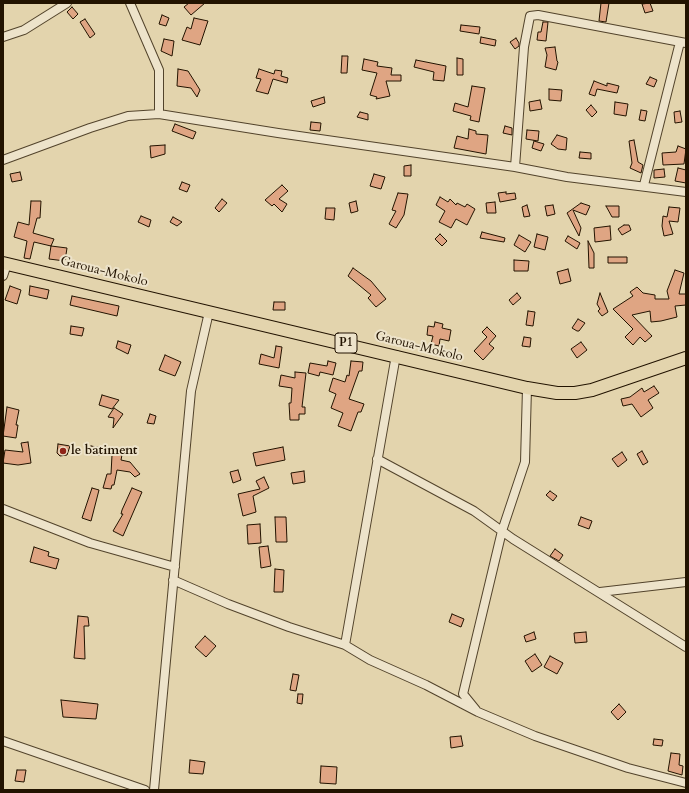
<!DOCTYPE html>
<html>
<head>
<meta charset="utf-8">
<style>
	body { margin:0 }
	#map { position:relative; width:689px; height:793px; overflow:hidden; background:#e3d4ad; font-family:Cardo,serif }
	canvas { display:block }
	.frame { position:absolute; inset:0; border:4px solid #221300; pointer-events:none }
</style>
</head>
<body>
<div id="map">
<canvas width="689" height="793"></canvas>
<div class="frame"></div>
</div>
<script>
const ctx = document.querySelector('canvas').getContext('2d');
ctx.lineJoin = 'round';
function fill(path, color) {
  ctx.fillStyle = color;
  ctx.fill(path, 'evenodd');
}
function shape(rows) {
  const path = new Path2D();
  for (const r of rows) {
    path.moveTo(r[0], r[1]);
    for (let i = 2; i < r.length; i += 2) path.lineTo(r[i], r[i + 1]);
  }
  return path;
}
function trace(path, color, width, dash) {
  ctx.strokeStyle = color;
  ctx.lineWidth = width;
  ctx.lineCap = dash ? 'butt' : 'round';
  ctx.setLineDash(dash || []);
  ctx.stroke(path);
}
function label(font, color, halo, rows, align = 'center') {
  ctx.font = font + ' Cardo,serif';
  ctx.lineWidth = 4;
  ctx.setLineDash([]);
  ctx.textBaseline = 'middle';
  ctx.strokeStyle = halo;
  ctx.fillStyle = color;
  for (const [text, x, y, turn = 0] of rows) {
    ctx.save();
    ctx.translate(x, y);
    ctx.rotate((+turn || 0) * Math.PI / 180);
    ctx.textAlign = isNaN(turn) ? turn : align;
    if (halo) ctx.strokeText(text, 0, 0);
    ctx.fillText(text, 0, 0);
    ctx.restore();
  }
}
const building = shape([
	[189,3,205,3,191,15,184,7,189,3],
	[601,3,609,3,606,22,599,21,601,3],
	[650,3,653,11,645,13,642,4,650,3],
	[72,7,78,14,73,19,67,12,72,7],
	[162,15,169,18,166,26,159,24,162,15],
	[194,18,208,21,200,45,182,40,187,27,191,29,194,18],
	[85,19,95,34,90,38,80,22,85,19],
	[543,22,548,22,546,41,537,40,538,32,541,32,543,22],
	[461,25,480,27,479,34,460,31,461,25],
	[481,37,496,40,495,46,480,43,481,37],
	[516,38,519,43,519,46,515,49,510,42,516,38],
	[164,39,174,41,172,56,161,51,164,39],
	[555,47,557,61,558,62,556,70,545,67,547,55,545,48,555,47],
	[342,56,348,56,347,73,341,73,342,56],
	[457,58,463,59,463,75,457,75,457,58],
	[364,59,378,62,377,66,392,68,391,75,401,75,401,81,386,81,390,96,376,99,377,97,370,95,377,73,362,70,364,59],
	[416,60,446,66,444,81,433,80,434,72,414,67,416,60],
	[178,69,188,71,200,90,197,97,191,88,177,86,178,69],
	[259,69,274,74,275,70,282,71,281,76,288,78,287,83,273,79,268,94,256,91,261,79,256,78,259,69],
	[650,77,657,80,654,87,646,84,650,77],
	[594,81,607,86,607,83,619,86,617,93,597,89,595,96,589,94,594,81],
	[472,86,485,88,479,122,470,120,471,116,453,111,455,103,468,107,472,86],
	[549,89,562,90,561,101,549,100,549,89],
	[324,97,325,103,313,107,311,101,324,97],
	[540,100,542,109,530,111,529,102,540,100],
	[615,102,628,104,626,116,614,114,615,102],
	[591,105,597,112,592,117,586,110,591,105],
	[641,110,647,111,645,121,639,120,641,110],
	[680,111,682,122,675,123,674,112,680,111],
	[360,112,368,114,368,120,357,117,360,112],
	[311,122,321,123,320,131,310,130,311,122],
	[175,124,196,132,193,139,172,131,175,124],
	[505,126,512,128,512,135,503,133,505,126],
	[469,129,476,131,476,134,488,135,486,154,454,148,457,136,468,139,469,129],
	[527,130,539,131,538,141,526,139,527,130],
	[557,135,567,138,566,150,558,149,551,144,557,135],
	[634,140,638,162,643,165,641,173,630,168,632,163,629,141,634,140],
	[534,141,544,144,541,151,532,148,534,141],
	[165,145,165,154,151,158,150,146,165,145],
	[678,146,686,149,684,164,663,165,662,153,676,152,678,146],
	[580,152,591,153,591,159,579,158,580,152],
	[411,165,411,176,404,176,404,166,411,165],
	[678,168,686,170,686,183,675,181,678,168],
	[664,169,665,177,654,178,654,170,664,169],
	[20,172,22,180,12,182,10,174,20,172],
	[374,174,385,177,381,189,370,186,374,174],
	[182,182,190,185,187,192,179,189,182,182],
	[282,185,288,191,279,199,287,204,282,212,274,204,272,206,265,200,282,185],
	[506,192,506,194,515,193,516,199,500,202,498,193,506,192],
	[398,193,408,194,404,215,396,228,389,224,396,211,392,210,398,193],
	[440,197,448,202,450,199,456,205,457,203,465,207,467,204,475,209,467,225,456,219,451,228,439,222,445,211,436,205,440,197],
	[222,199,227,203,219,212,215,208,222,199],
	[31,201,41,201,40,218,37,218,33,233,54,239,51,246,34,242,30,259,24,258,27,241,14,237,18,222,29,225,31,201],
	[356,201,358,211,351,213,349,203,356,201],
	[495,202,496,213,487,213,486,203,495,202],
	[581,203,590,206,586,215,573,210,581,228,579,236,567,213,581,203],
	[527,205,530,216,524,217,522,207,527,205],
	[553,205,555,214,547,216,545,206,553,205],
	[606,206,619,206,619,217,612,217,606,206],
	[669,207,680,208,678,222,669,221,673,234,664,236,662,226,663,216,667,217,669,207],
	[326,208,335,208,334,220,325,219,326,208],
	[141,216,151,220,149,227,138,222,141,216],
	[173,217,182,222,177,226,170,222,173,217],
	[624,225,629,225,631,230,622,235,618,229,624,225],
	[610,226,611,240,595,242,594,228,610,226],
	[482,232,505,238,504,242,480,238,482,232],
	[440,234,447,241,442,246,435,239,440,234],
	[537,234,548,237,545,250,534,247,537,234],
	[519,235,531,242,525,252,514,245,519,235],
	[568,236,580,243,577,249,565,241,568,236],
	[588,241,594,253,594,268,589,268,588,241],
	[51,246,67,248,65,261,49,259,51,246],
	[608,257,627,257,627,263,608,263,608,257],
	[514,260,529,261,528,271,514,271,514,260],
	[353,268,371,281,386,299,376,307,368,298,371,295,348,276,353,268],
	[568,269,571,281,560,284,557,272,568,269],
	[675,270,684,273,679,294,686,294,686,305,675,306,677,317,661,321,651,322,650,311,632,315,652,336,645,342,640,337,633,345,625,337,633,329,613,309,633,296,630,292,637,287,643,293,655,295,655,299,669,299,667,291,675,270],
	[10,286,21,290,17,304,5,300,10,286],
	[30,286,49,290,47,299,29,295,30,286],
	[517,293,521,298,513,305,509,300,517,293],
	[600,293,608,312,602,316,598,311,600,309,597,304,600,293],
	[72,296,119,306,117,316,70,305,72,296],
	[274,302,285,302,285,310,273,310,274,302],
	[528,311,535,312,533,326,526,325,528,311],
	[578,319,585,323,579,331,577,331,572,328,578,319],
	[435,322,443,324,442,328,451,330,449,341,440,339,439,346,431,344,433,336,427,335,428,326,434,327,435,322],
	[71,326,84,328,82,336,70,334,71,326],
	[487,327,496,336,489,344,494,348,483,360,474,351,487,337,482,332,487,327],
	[524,337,531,338,530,347,522,346,524,337],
	[118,341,131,345,128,354,116,348,118,341],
	[581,342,587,350,577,358,571,349,581,342],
	[276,346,282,347,279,368,259,364,261,354,274,358,276,346],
	[165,355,181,362,175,376,159,370,165,355],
	[328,361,336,363,333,375,320,372,319,376,308,373,310,363,327,366,328,361],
	[351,361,363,362,362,371,359,371,349,399,364,404,361,412,358,412,351,431,338,426,343,413,331,408,336,394,329,391,333,378,345,382,347,375,349,376,351,361],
	[295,372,306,373,302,407,305,407,305,414,299,414,299,420,290,420,289,403,291,403,292,388,279,386,281,375,295,378,295,372],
	[654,386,659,393,648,400,653,408,641,417,632,404,623,406,621,399,630,397,642,388,644,392,654,386],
	[102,395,119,400,112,409,99,405,102,395],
	[7,407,19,410,16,425,18,425,16,438,3,436,7,407],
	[114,408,123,414,113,428,114,418,108,417,114,408],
	[150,414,156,416,154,424,147,423,150,414],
	[28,442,31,463,18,465,3,463,5,450,23,452,21,443,28,442],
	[58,444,70,446,67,455,60,456,57,453,58,444],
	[91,446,102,448,101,455,90,454,91,446],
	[283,447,285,460,256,466,253,453,283,447],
	[642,451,648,462,643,465,637,454,642,451],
	[622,452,627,460,618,467,612,459,622,452],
	[112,455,122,455,121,460,130,462,140,474,135,477,130,472,117,470,114,485,112,485,111,489,103,488,107,474,111,474,112,455],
	[238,470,241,480,233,483,230,472,238,470],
	[304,471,305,482,293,484,291,473,304,471],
	[264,477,269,488,253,496,256,512,243,516,238,494,260,489,256,481,264,477],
	[92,488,99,490,91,521,82,518,92,488],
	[132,488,142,492,123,536,113,531,123,514,121,514,122,510,132,488],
	[550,491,557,496,553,501,546,495,550,491],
	[275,517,286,517,287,542,276,542,275,517],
	[581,517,592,521,589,529,578,525,581,517],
	[260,524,261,543,248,544,247,525,260,524],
	[268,546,271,566,261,568,259,547,268,546],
	[34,547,49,552,48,556,59,559,56,569,30,562,34,547],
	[555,549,563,555,559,561,550,556,555,549],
	[275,569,284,570,283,592,274,592,275,569],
	[452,614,464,619,461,627,449,622,452,614],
	[78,616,88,617,89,626,84,626,85,659,74,658,78,616],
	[534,632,536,639,526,642,524,636,534,632],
	[586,632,587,642,575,643,574,633,586,632],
	[205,636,216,646,206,657,195,647,205,636],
	[535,654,542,665,532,672,525,661,535,654],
	[550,656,563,663,557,674,544,667,550,656],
	[293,674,299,675,296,691,290,690,293,674],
	[298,694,303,694,302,704,297,703,298,694],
	[61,700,98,704,96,719,63,717,61,700],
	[619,704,626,712,618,720,611,712,619,704],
	[461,736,463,746,451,748,450,737,461,736],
	[654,739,663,740,662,746,653,745,654,739],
	[671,753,680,754,679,765,683,766,682,775,668,771,671,753],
	[190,760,205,762,203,774,189,773,190,760],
	[321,766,337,767,336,784,320,783,321,766],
	[17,770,26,770,24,782,15,781,17,770]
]);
const street = shape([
	[130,3,159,70,159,114],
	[3,37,24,30,67,3],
	[3,160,90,128,128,116,159,114,278,133,515,167,567,177,686,192],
	[515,167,524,47,530,16,538,15,686,43],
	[644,185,680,42],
	[3,276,7,264],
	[377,459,474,511,513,539,686,647],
	[3,509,90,543,175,567],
	[173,580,228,604,289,627,345,645,370,660,426,685,478,712,535,736,628,768,686,783],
	[600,592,686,582],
	[345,645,396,355],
	[476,710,463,694,502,531,525,462,527,388],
	[3,741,145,790],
	[154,790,191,391,209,312]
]);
const primary = shape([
	[3,263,527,388,557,393,575,393,592,390,686,358]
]);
const markers = [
	[63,451,4,"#8f2418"]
];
const shields = [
	[346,343,22]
];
const shieldNames = [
	["P1",346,343]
];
const streetNames = [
	["Garoua-Mokolo",104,272,14],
	["Garoua-Mokolo",419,347,14]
];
const poiNames = [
	["le batiment",71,451]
];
fill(building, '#dfa583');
trace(building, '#221300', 1);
trace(street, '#52432b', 10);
trace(primary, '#221300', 14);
trace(street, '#ede3ca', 8);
trace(primary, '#e3d4ad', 12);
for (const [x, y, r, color] of markers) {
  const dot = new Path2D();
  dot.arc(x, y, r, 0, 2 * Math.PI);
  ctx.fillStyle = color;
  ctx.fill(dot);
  trace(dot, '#ede3ca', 1.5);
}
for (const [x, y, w] of shields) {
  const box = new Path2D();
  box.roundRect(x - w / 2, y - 10, w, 20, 3);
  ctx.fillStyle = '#ede3ca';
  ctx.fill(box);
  trace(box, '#221300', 1);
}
label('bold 12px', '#221300', null, shieldNames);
label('13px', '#221300', '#ede3ca', streetNames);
label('bold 13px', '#221300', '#ede3ca', poiNames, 'left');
</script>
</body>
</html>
